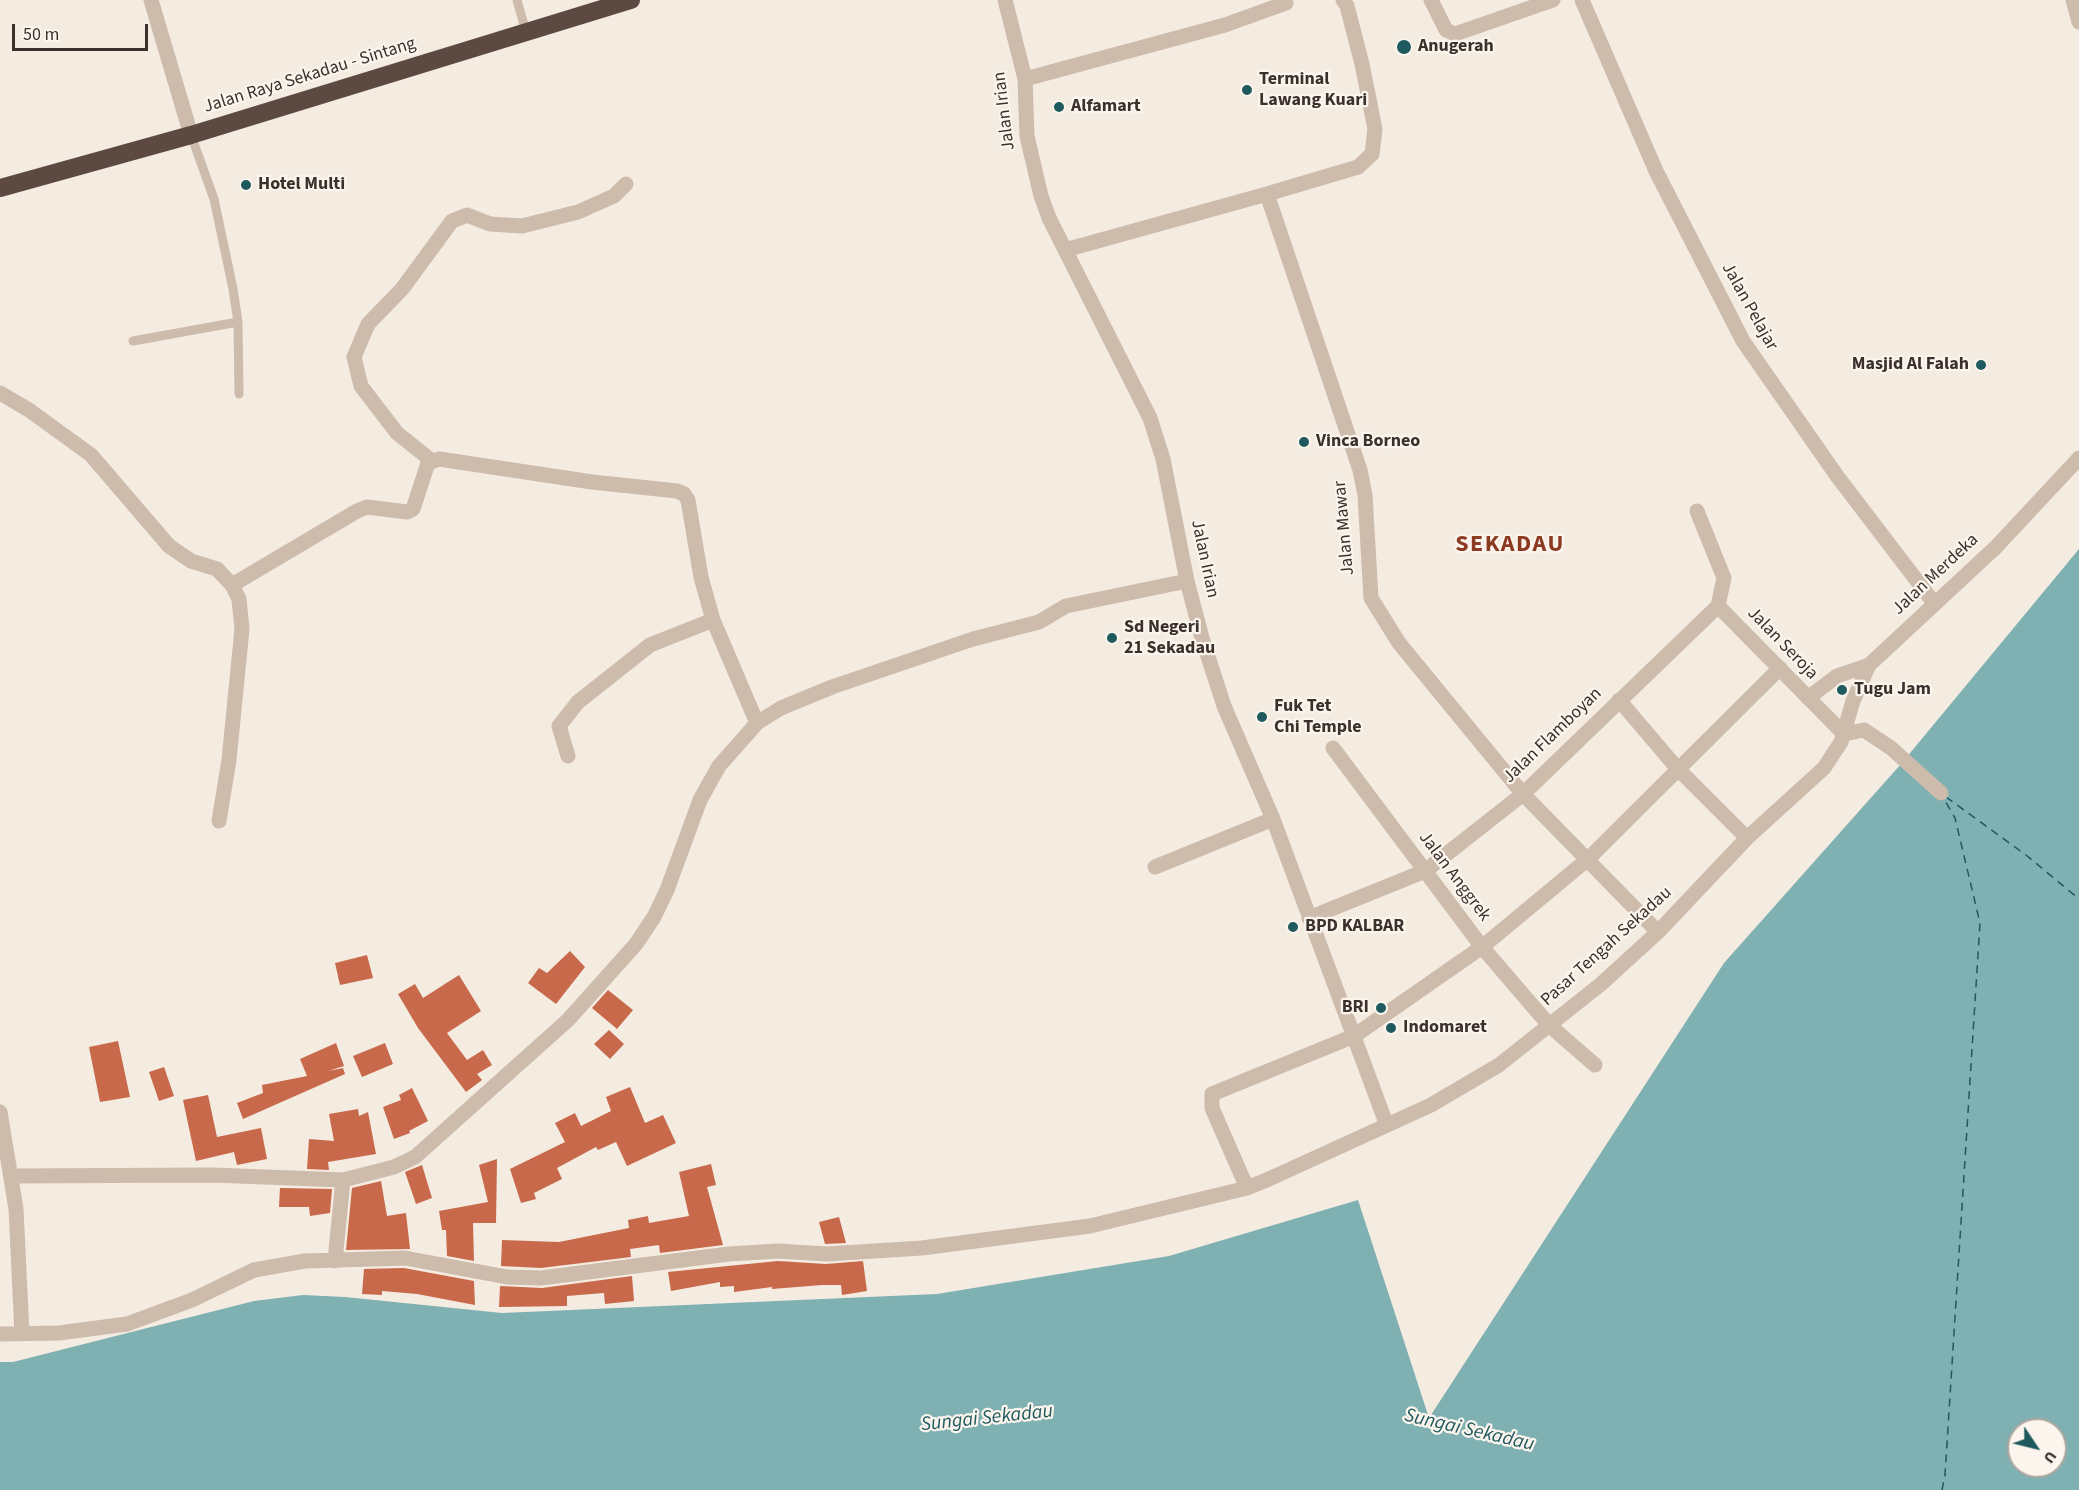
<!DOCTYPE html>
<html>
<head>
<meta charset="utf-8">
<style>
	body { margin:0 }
	#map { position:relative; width:2079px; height:1490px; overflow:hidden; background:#f4ebe1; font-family:"Source Sans 3",sans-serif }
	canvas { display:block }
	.north { position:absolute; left:2007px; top:1418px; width:60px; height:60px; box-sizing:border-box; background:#fbf5ee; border:2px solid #aea6a0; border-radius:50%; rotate:125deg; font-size:16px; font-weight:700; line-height:24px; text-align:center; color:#3b302b }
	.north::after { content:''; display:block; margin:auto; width:21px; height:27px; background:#1f5a5e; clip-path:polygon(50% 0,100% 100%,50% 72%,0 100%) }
	.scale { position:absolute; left:12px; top:24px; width:136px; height:27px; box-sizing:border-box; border:3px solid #3b302b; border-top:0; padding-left:8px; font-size:18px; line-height:21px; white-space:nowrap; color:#3b302b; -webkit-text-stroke:4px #fbf5ee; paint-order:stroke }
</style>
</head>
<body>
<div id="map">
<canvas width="2079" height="1490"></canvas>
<div class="north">U</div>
<div class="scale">50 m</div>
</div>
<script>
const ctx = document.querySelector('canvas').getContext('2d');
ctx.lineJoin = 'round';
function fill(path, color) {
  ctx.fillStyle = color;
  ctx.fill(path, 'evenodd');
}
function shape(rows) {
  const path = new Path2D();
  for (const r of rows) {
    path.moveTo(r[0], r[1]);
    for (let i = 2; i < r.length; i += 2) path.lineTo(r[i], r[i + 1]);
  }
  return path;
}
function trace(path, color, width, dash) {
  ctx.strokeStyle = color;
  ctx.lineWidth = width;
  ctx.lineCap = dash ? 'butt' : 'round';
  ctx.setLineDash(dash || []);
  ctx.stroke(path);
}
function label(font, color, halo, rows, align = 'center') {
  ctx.font = font + ' "Source Sans 3",sans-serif';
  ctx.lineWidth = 4.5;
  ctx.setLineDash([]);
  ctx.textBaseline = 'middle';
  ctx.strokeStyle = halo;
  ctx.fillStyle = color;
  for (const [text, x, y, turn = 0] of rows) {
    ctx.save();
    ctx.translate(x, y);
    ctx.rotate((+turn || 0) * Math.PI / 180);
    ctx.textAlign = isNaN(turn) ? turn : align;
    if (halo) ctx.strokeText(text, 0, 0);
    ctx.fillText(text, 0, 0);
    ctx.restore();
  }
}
const water = shape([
	[2079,549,2079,1490,0,1490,0,1362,13,1362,254,1301,303,1295,345,1297,502,1313,937,1294,1169,1256,1358,1200,1429,1418,1724,963,1901,764],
	[2019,1430,2055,1430,2055,1466,2019,1466]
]);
const ferry = shape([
	[1946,797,2026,855,2079,899],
	[1942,1490,1945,1475,1980,923,1955,818,1944,799]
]);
const building = shape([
	[570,951,585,967,556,1004,528,983,539,968,547,973],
	[367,955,373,978,340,985,335,963],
	[459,975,481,1011,447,1033,467,1060,483,1050,492,1065,477,1074,482,1080,466,1092,418,1028,398,994,415,984,423,998],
	[608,990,633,1010,617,1029,592,1008],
	[609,1030,624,1044,610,1059,594,1044],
	[118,1041,130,1097,100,1102,89,1047],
	[336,1043,344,1066,328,1071,343,1068,345,1074,243,1119,237,1103,263,1093,262,1085,307,1076,300,1059],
	[385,1043,393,1064,362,1077,353,1056],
	[164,1067,174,1096,159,1101,149,1072],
	[630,1087,645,1123,663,1115,676,1143,627,1166,616,1142,598,1150,596,1147,557,1168,562,1179,534,1193,536,1199,521,1203,510,1169,565,1142,555,1123,575,1113,581,1126,611,1111,606,1097],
	[412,1088,428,1121,409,1131,410,1133,394,1139,383,1107,401,1100,399,1095],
	[208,1095,217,1137,261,1128,267,1159,237,1165,234,1152,196,1161,183,1100],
	[358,1109,359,1116,368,1112,376,1154,328,1162,329,1170,307,1169,309,1139,334,1141,329,1114],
	[497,1159,496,1223,473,1223,474,1261,447,1256,446,1230,442,1230,439,1211,488,1202,479,1165],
	[711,1164,716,1185,707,1187,723,1245,660,1253,659,1245,630,1249,631,1257,541,1268,501,1266,502,1240,559,1242,629,1228,628,1220,648,1216,649,1223,689,1216,679,1172],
	[422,1165,432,1198,416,1204,405,1172],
	[381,1181,387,1216,406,1213,410,1249,346,1250,352,1188],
	[280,1188,332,1189,330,1213,310,1216,309,1207,279,1207],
	[839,1217,846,1243,825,1244,819,1222],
	[778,1261,826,1264,863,1261,867,1291,842,1295,841,1285,822,1285,772,1289,772,1287,734,1292,734,1286,720,1287,720,1282,671,1291,668,1272],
	[404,1268,474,1281,475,1305,417,1294,382,1291,382,1295,362,1294,364,1269],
	[632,1276,634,1301,605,1304,604,1293,567,1296,567,1306,499,1307,500,1286,542,1288]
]);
const lane = shape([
	[517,0,526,32],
	[191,135,214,199,233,289,238,322,239,394],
	[133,341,238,322]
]);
const street = shape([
	[151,0,191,135],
	[1005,0,1025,79,1027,136,1041,196,1049,218,1150,418,1163,459,1187,581,1202,638,1224,706,1273,819,1386,1123],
	[1343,0,1347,6,1362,64,1375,129,1372,154,1358,167,1267,194,1360,470,1365,495,1371,598,1399,643,1523,794,1658,932],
	[1431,0,1446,30,1455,34,1553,0],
	[1582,0,1656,171,1743,341,1837,476,1934,603],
	[2073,0,2079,22],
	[1025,79,1225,25,1286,3],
	[1065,250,1267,194],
	[0,393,29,410,91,455,169,546,191,561,217,569,232,585,239,599,242,629,229,760,219,821],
	[432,461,397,433,361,386,354,357,368,324,402,289,452,221,467,215,490,224,522,226,578,212,614,196,626,184],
	[232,585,357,511,367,507,407,512,413,509,428,463,439,459,592,482,677,491,684,494,688,500,701,577,713,620,757,723],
	[1718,606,1844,734],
	[1808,698,1837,676,1869,665],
	[1619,700,1677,768,1747,838],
	[1844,734,1864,730,1891,748,1941,793],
	[1333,748,1482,947,1549,1025,1595,1065],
	[568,756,559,726,578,702,650,645,713,620],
	[1155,867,1273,819],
	[1309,918,1425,871,1523,794,1718,606,1724,578,1697,511],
	[0,1112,16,1209,22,1334],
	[12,1176,213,1175,343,1180,394,1167,415,1157,568,1020,636,944,654,917,667,890,700,800,719,766,757,723,781,708,832,687,973,639,1039,622,1066,606,1187,581],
	[1247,1188,1212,1108,1212,1094,1354,1036,1482,947,1588,859,1780,668],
	[335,1261,343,1180],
	[0,1334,59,1333,127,1324,192,1300,254,1270,305,1261,405,1258,507,1277,541,1278,729,1254,778,1251,827,1254,922,1248,1090,1226,1247,1188,1269,1179,1431,1105,1499,1065,1601,984,1658,932,1747,838,1824,768,1841,742,1853,701,1869,665,1996,547,2079,458]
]);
const highway = shape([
	[0,188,191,135,631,0]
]);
const markers = [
	[1404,47,8,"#1f5a5e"],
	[1247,90,6,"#1f5a5e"],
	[1059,107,6,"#1f5a5e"],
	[246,185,6,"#1f5a5e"],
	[1981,365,6,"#1f5a5e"],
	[1304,442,6,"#1f5a5e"],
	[1112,638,6,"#1f5a5e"],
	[1842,690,6,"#1f5a5e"],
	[1262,717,6,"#1f5a5e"],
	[1293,927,6,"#1f5a5e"],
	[1381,1008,6,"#1f5a5e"],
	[1391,1028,6,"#1f5a5e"]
];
const poiNames = [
	["Anugerah",1418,47],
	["Terminal",1259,80],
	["Lawang Kuari",1259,101],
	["Alfamart",1071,107],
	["Hotel Multi",258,185],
	["Masjid Al Falah",1969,365,"right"],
	["Vinca Borneo",1316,442],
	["Sd Negeri",1124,628],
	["21 Sekadau",1124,649],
	["Tugu Jam",1854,690],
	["Fuk Tet",1274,707],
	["Chi Temple",1274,728],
	["BPD KALBAR",1305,927],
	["BRI",1369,1008,"right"],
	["Indomaret",1403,1028]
];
const streetNames = [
	["Jalan Raya Sekadau - Sintang",310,76,-17],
	["Jalan Irian",1005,111,-97],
	["Jalan Pelajar",1749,307,61],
	["Jalan Mawar",1345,528,-95],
	["Jalan Irian",1204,559,78],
	["Jalan Merdeka",1936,575,-43],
	["Jalan Seroja",1782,644,46],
	["Jalan Flamboyan",1553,736,-44],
	["Jalan Anggrek",1454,877,53],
	["Pasar Tengah Sekadau",1607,947,-42]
];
const waterNames = [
	["Sungai Sekadau",987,1419,-6],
	["Sungai Sekadau",1469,1431,13]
];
const districtNames = [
	["SEKADAU",1510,546]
];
fill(water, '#7fb0b2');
trace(ferry, '#1f5a5e', 1.5, [8, 6]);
fill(building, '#c8694b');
trace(lane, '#cdbbac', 9);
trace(street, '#cdbbac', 15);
trace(highway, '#5c4a42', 18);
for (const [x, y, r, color] of markers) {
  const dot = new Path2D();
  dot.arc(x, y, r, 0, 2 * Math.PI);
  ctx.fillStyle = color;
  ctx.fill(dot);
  trace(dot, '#fbf5ee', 2);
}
label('bold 18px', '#3b302b', '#fbf5ee', poiNames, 'left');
label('18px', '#3b302b', '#fbf5ee', streetNames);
label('italic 20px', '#1f5a5e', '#fbf5ee', waterNames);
ctx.letterSpacing = '1.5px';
label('bold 24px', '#8c3b22', '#fbf5ee', districtNames);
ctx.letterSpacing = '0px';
</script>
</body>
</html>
